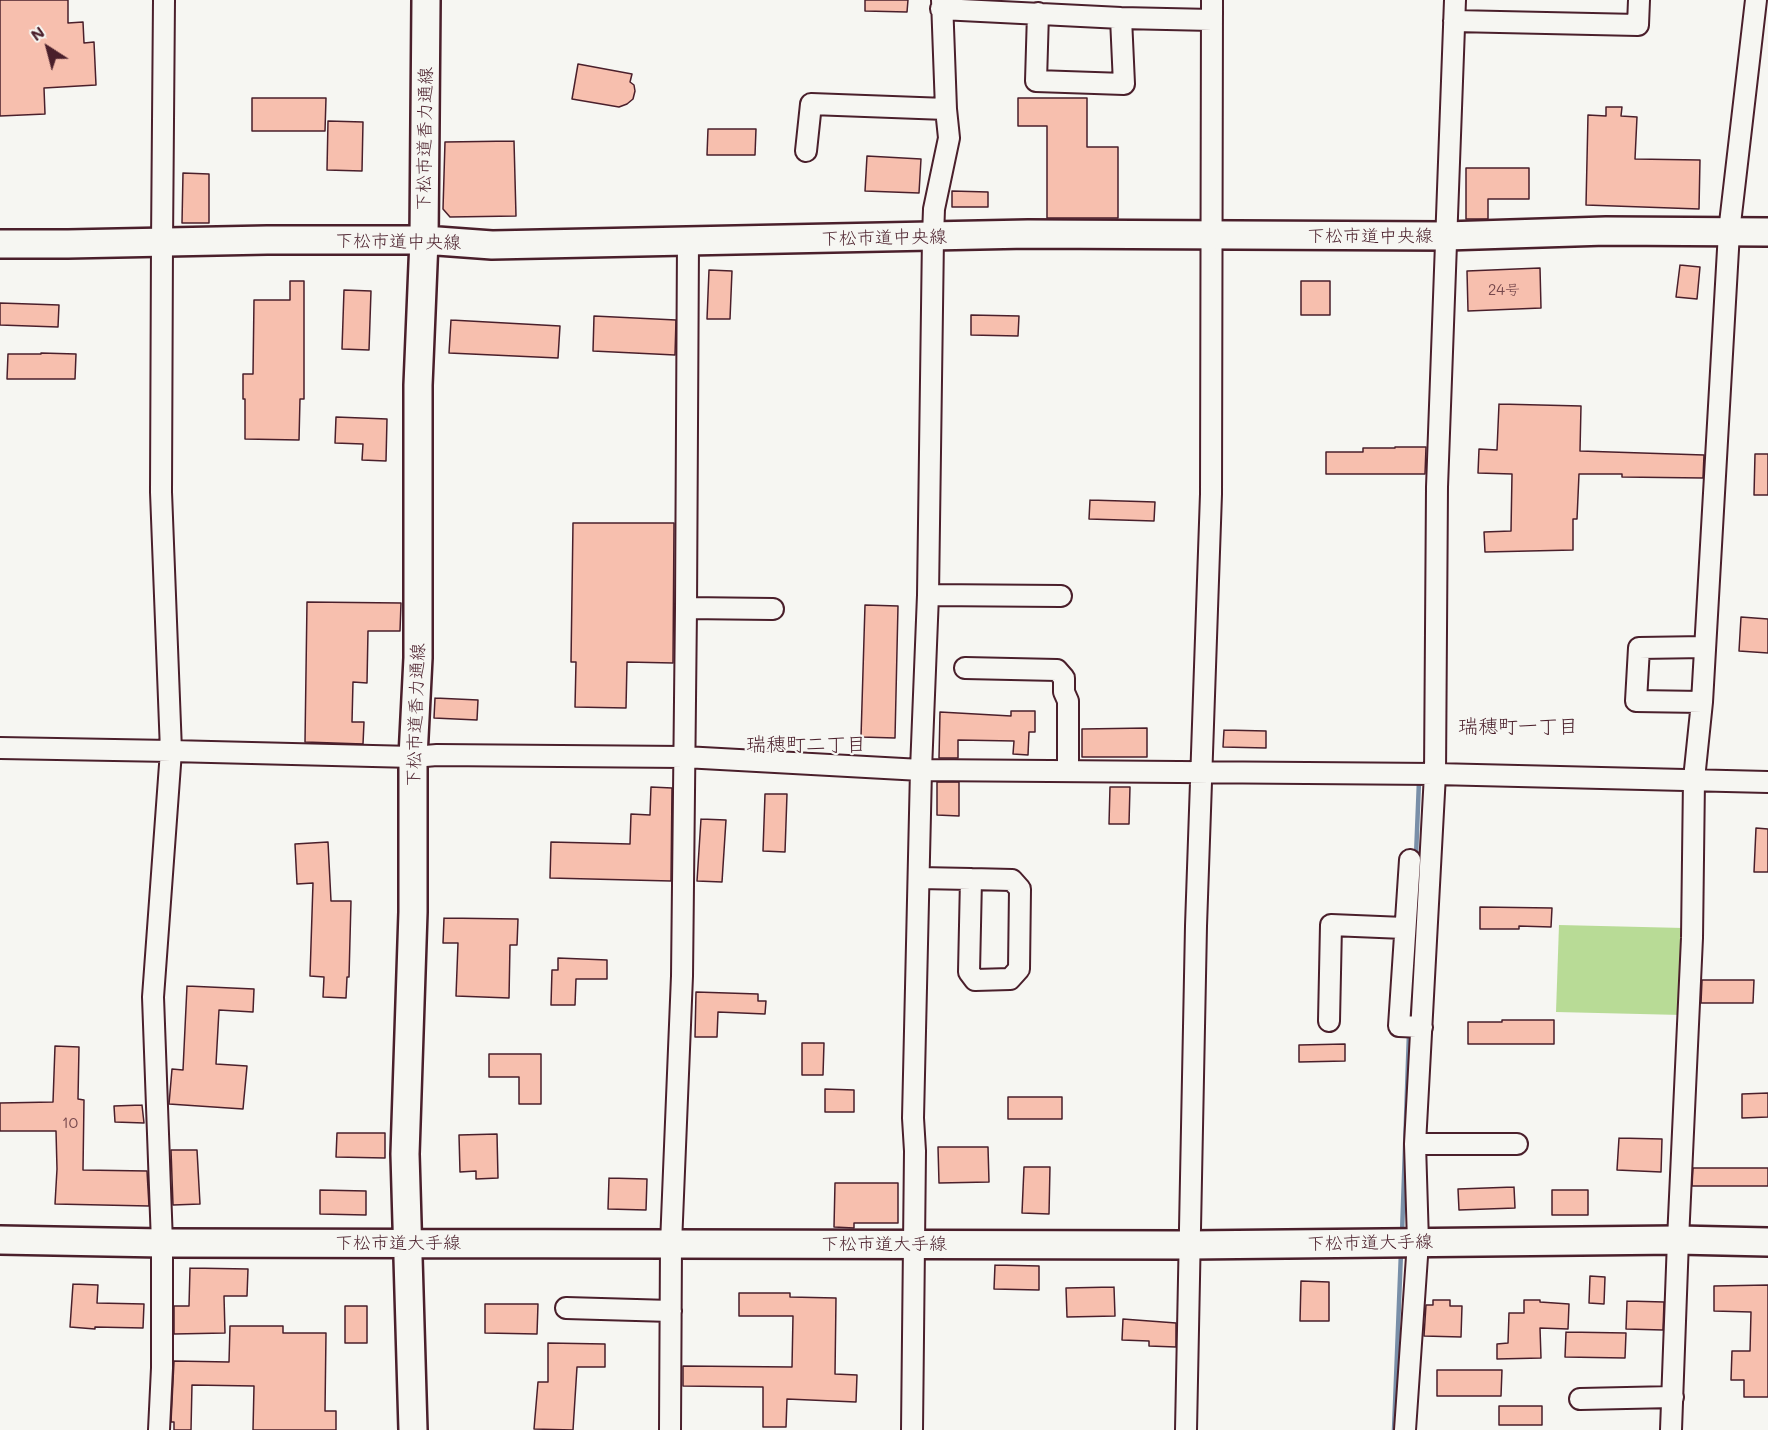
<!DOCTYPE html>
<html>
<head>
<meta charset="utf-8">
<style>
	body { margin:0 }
	#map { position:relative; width:1768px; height:1430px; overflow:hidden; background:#f6f6f2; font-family:Mali,sans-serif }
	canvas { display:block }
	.north { position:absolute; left:18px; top:18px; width:60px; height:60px; -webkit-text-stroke:4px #f6f6f2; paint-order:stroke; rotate:324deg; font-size:16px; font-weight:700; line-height:24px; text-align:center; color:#4a1f2b }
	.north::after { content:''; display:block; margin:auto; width:21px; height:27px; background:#4a1f2b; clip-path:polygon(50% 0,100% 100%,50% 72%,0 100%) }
</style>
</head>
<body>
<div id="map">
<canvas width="1768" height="1430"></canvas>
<div class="north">N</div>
</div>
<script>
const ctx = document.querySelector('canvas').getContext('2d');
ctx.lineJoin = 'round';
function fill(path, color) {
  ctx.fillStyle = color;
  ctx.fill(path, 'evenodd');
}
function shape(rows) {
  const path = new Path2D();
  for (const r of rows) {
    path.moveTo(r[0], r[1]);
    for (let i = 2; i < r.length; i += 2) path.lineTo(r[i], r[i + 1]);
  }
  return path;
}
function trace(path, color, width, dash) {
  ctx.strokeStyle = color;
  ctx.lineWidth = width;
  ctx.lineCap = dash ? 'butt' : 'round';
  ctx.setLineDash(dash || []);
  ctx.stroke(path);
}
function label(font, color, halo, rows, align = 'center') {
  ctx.font = font + ' Mali,"Klee One",sans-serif';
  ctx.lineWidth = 4.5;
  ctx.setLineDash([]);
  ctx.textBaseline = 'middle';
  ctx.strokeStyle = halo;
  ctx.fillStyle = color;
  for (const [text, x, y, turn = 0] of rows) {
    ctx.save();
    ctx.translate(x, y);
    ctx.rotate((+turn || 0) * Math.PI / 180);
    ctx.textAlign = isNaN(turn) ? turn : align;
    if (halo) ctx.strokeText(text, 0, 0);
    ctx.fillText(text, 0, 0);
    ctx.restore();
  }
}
const green = shape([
	[1559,925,1684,928,1682,1015,1556,1012]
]);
const stream = shape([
	[1416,856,1419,781],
	[1410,1021,1411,997],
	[1402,1234,1409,1033],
	[1394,1430,1401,1252]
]);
const building = shape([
	[0,0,68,0,68,23,83,22,84,43,94,42,96,85,44,88,45,114,0,116,0,0],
	[865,0,908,0,907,12,865,11,865,0],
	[578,64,632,74,630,82,634,85,635,91,633,99,627,104,619,107,572,99,578,64],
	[252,98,326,98,325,131,252,131,252,98],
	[1018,98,1087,98,1087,147,1118,147,1118,218,1047,218,1047,126,1018,126,1018,98],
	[1606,107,1622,107,1621,116,1637,117,1635,159,1700,160,1699,209,1586,205,1588,115,1606,116,1606,107],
	[328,121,363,122,362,171,327,170,328,121],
	[708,129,756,129,755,155,707,155,708,129],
	[514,141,516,216,450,217,443,209,445,142,514,141],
	[867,156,921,159,919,193,865,191,867,156],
	[1466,168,1529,168,1529,199,1488,199,1488,219,1466,219,1466,168],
	[183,173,209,174,209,223,182,223,183,173],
	[952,191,988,192,988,207,952,207,952,191],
	[1680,265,1700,267,1697,299,1676,297,1680,265],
	[1540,268,1541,308,1468,311,1467,271,1540,268],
	[709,270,732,271,730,319,707,319,709,270],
	[290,281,304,281,304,399,300,399,299,440,245,439,245,399,243,399,243,374,253,374,254,300,290,300,290,281],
	[1301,281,1330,281,1330,315,1301,315,1301,281],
	[344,290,371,291,369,350,342,349,344,290],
	[0,303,59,305,58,327,0,325,0,303],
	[971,315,1019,316,1018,336,971,335,971,315],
	[594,316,676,320,675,355,593,351,594,316],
	[451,320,560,326,558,358,449,353,451,320],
	[41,353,76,354,75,379,7,379,8,354,41,354,41,353],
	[1499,404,1581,406,1580,451,1704,455,1703,478,1622,477,1622,474,1579,474,1577,519,1573,519,1573,550,1485,552,1484,532,1511,531,1512,474,1478,473,1479,449,1497,450,1499,404],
	[336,417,387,419,386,461,362,460,363,444,335,443,336,417],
	[1395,447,1426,447,1425,474,1326,474,1326,452,1363,452,1363,448,1395,448,1395,447],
	[1755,454,1768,454,1768,495,1754,495,1755,454],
	[1090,500,1155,502,1154,521,1089,519,1090,500],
	[573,523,674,523,673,663,627,662,626,708,575,707,576,662,571,662,573,523],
	[307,602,401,603,400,631,368,631,367,683,353,682,352,722,364,722,363,744,305,742,307,602],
	[865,605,898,606,895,738,861,737,865,605],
	[1741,617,1768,619,1768,653,1739,651,1741,617],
	[435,698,478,700,477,720,434,718,435,698],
	[1011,711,1035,711,1035,732,1029,732,1028,755,1013,754,1014,741,958,740,958,758,939,758,940,712,1011,716,1011,711],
	[1147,728,1147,757,1082,757,1082,729,1147,728],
	[1224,730,1266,731,1266,748,1223,747,1224,730],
	[937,782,959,782,959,816,937,815,937,782],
	[651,787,672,788,671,881,550,878,551,842,630,844,631,814,650,815,651,787],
	[1110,787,1130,787,1129,824,1109,824,1110,787],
	[765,794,787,794,785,852,763,851,765,794],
	[701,819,726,820,722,882,697,881,701,819],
	[1756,828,1768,829,1768,872,1754,872,1756,828],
	[328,842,331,901,351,901,349,977,347,977,346,998,323,997,324,977,310,976,313,883,297,884,295,844,328,842],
	[1480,907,1552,908,1551,927,1519,926,1519,929,1480,929,1480,907],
	[444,918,518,919,517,945,510,945,509,998,456,996,458,943,443,943,444,918],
	[558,958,607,960,607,979,576,979,575,1005,551,1005,552,970,558,970,558,958],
	[1702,980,1754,980,1753,1003,1701,1003,1702,980],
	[187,986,254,989,253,1012,219,1010,216,1064,247,1066,243,1109,169,1104,172,1069,183,1070,187,986],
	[696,992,758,994,758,1001,766,1001,765,1014,718,1012,717,1037,695,1037,696,992],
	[1502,1020,1554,1020,1554,1044,1468,1044,1468,1022,1502,1022,1502,1020],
	[802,1043,824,1043,823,1075,802,1075,802,1043],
	[1345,1044,1345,1061,1299,1062,1299,1045,1345,1044],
	[55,1046,79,1047,78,1099,84,1100,83,1170,147,1171,149,1206,55,1204,57,1169,56,1131,0,1131,0,1103,53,1102,55,1046],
	[489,1054,541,1054,541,1104,519,1104,519,1077,489,1077,489,1054],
	[825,1089,854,1090,854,1112,825,1112,825,1089],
	[1768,1093,1768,1117,1742,1118,1742,1094,1768,1093],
	[1008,1097,1062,1097,1062,1119,1008,1119,1008,1097],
	[142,1105,144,1123,115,1122,114,1106,142,1105],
	[337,1133,385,1133,385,1158,336,1157,337,1133],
	[497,1134,498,1178,476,1179,476,1171,460,1172,459,1135,497,1134],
	[1619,1138,1662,1139,1661,1172,1617,1170,1619,1138],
	[938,1147,988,1147,989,1182,939,1183,938,1147],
	[171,1150,197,1150,200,1204,173,1205,171,1150],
	[1024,1167,1050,1167,1049,1214,1022,1213,1024,1167],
	[1693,1168,1768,1168,1768,1186,1692,1186,1693,1168],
	[609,1178,647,1179,646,1210,608,1209,609,1178],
	[835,1183,898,1183,898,1223,854,1223,854,1228,834,1227,835,1183],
	[1514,1187,1515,1208,1459,1210,1458,1189,1514,1187],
	[320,1190,366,1191,366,1215,320,1214,320,1190],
	[1552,1190,1588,1190,1588,1215,1552,1215,1552,1190],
	[995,1265,1039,1266,1039,1290,994,1289,995,1265],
	[190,1268,248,1269,247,1296,224,1296,225,1333,174,1334,174,1306,189,1306,190,1268],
	[1590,1276,1605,1277,1604,1304,1589,1303,1590,1276],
	[1301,1281,1329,1282,1329,1321,1300,1321,1301,1281],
	[73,1284,98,1285,97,1303,144,1304,143,1328,95,1327,95,1329,70,1327,73,1284],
	[1768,1285,1768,1397,1744,1397,1744,1380,1731,1380,1732,1351,1750,1351,1751,1312,1714,1311,1714,1286,1768,1285],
	[1114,1287,1115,1316,1067,1317,1066,1288,1114,1287],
	[739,1293,790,1293,790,1297,836,1298,835,1374,857,1375,856,1402,787,1399,786,1427,763,1427,763,1387,683,1386,683,1366,792,1367,793,1316,739,1316,739,1293],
	[1433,1300,1450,1300,1450,1306,1462,1306,1461,1337,1424,1336,1426,1305,1433,1305,1433,1300],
	[1524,1300,1540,1300,1540,1302,1569,1304,1568,1329,1540,1328,1541,1358,1497,1359,1497,1344,1508,1343,1509,1313,1524,1313,1524,1300],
	[1627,1301,1664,1302,1663,1330,1626,1329,1627,1301],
	[485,1304,538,1304,537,1334,485,1333,485,1304],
	[345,1306,367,1306,367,1343,345,1343,345,1306],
	[1123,1319,1176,1323,1176,1347,1149,1346,1149,1341,1122,1340,1123,1319],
	[230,1326,283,1326,283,1333,326,1333,325,1411,336,1411,336,1430,253,1430,254,1386,192,1385,191,1430,174,1430,174,1422,171,1422,174,1361,229,1362,230,1326],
	[1566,1332,1626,1333,1625,1358,1565,1357,1566,1332],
	[548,1343,605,1344,605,1367,577,1367,573,1430,534,1429,538,1382,548,1382,548,1343],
	[1437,1370,1502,1370,1501,1396,1437,1396,1437,1370],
	[1499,1406,1542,1406,1542,1425,1499,1425,1499,1406]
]);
const street = shape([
	[941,9,1121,18,1212,20],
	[1038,13,1036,81,1124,84,1121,18],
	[1454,21,1638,25,1639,0],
	[806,151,811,104,946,109],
	[928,595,1061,596],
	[686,608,773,609],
	[965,668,1057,670,1064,678,1064,692,1068,701,1068,771],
	[1702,702,1636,701,1639,648,1705,647],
	[0,748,171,751,413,757,437,755,684,757,921,770,1435,774,1768,782],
	[1410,860,1399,1026,1422,1027],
	[919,878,971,879,1012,880,1020,889,1019,969,1010,979,975,980,969,972,971,879],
	[1329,1021,1331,925,1404,928],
	[1415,1144,1517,1144],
	[566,1308,671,1311],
	[1580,1399,1673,1397],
	[159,1430,162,1368,162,1243,153,997,171,751,161,492,162,243,164,0],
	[670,1430,671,1244,682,976,686,608,688,241],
	[912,1430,915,1151,913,1118,921,770,928,595,933,237,934,209,949,138,946,109,942,0],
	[1186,1430,1196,926,1211,494,1212,0],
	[1405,1430,1418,1242,1415,1144,1435,774,1437,487,1455,0],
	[1671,1430,1678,1240,1692,938,1694,779,1702,702,1729,232,1756,0]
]);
const secondary = shape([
	[0,244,68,244,267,240,424,240,492,245,1028,234,1446,236,1606,231,1768,232],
	[0,1240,162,1243,671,1244,1189,1245,1678,1240,1768,1242],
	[413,1430,405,1154,413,912,413,757,418,658,418,385,424,240,426,0]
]);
const numberNames = [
	["24号",1504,290],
	["10",70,1123]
];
const streetNames = [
	["下松市道香力通線",425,139,-89],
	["下松市道中央線",1370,236],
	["下松市道中央線",884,238,-1],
	["下松市道中央線",398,242,1],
	["下松市道香力通線",416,715,-88],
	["下松市道大手線",398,1243],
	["下松市道大手線",1370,1243,-1],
	["下松市道大手線",884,1244]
];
const neighbourhoodNames = [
	["瑞穂町一丁目",1518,727],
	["瑞穂町二丁目",806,745]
];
fill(green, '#b8db96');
trace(stream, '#798fa8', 4.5);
fill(building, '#f7bfae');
trace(building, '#4a1f2b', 1.5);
trace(street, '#4a1f2b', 24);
trace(secondary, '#4a1f2b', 32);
trace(street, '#f6f6f2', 20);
trace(secondary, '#f6f6f2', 27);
label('15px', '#75474c', null, numberNames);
label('18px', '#4a1f2b', '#f6f6f2', streetNames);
label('20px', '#4a1f2b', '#f6f6f2', neighbourhoodNames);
</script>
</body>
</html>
